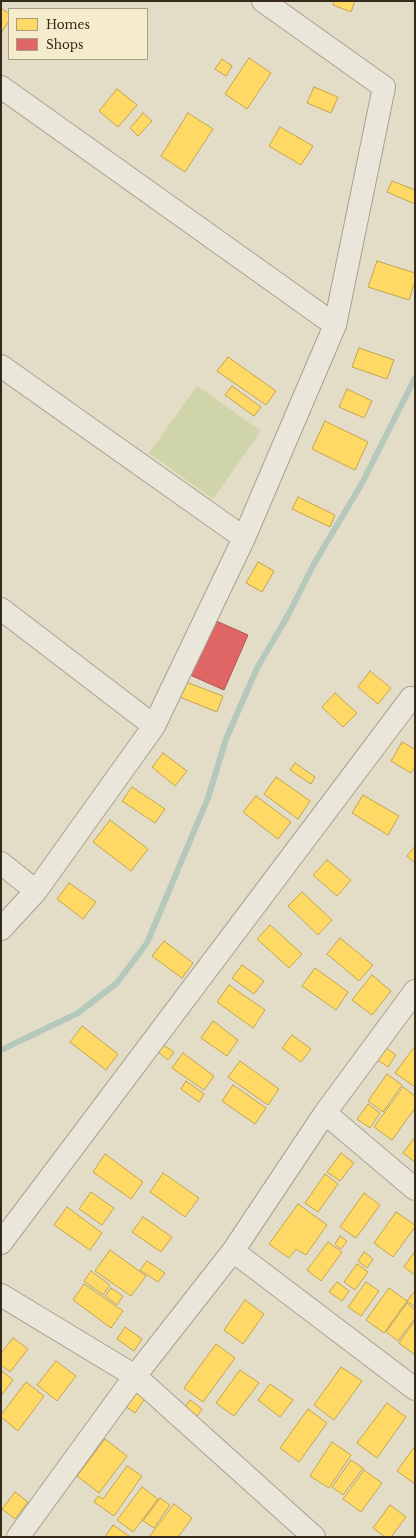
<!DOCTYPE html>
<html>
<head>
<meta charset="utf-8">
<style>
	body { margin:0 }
	#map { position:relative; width:416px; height:1538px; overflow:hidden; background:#e3ddc7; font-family:"Libre Baskerville",serif }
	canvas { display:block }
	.frame { position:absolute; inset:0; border:2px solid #34291b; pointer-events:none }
	.legend { position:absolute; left:8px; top:8px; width:140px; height:52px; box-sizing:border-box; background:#f5eccc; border:1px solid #a89e85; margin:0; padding:5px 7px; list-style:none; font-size:12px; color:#34291b }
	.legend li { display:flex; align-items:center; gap:8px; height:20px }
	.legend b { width:20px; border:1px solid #a89e85 }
</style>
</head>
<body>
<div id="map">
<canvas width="416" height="1538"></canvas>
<div class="frame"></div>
<ul class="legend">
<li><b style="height:11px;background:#ffd966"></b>Homes</li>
<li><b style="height:11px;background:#e06666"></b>Shops</li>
</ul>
</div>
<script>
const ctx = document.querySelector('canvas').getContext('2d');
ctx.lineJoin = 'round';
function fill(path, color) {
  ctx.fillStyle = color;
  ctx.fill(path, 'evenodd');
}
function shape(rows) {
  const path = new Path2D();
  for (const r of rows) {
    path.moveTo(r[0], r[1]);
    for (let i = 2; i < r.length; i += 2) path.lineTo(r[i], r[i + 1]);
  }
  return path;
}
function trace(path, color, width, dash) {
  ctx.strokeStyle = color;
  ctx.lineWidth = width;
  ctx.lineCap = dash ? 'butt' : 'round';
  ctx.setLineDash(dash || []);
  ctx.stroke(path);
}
const green = shape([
	[197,386,261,431,213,499,149,453]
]);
const homes = shape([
	[334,1,355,1,351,12,333,5,334,1],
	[1,8,9,14,9,21,1,33,1,8],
	[249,58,271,73,247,109,225,94,249,58],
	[222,59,232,66,226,76,215,69,222,59],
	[314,87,338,97,331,113,307,103,314,87],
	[117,89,137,105,118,127,99,111,117,89],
	[143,113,152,121,138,136,130,128,143,113],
	[188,113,213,129,185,172,161,156,188,113],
	[280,127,313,146,301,165,269,146,280,127],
	[392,181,415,190,415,204,387,192,392,181],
	[377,261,415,273,415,281,409,300,368,287,377,261],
	[359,348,394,360,387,379,352,367,359,348],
	[228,357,276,391,266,405,217,371,228,357],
	[232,386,261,407,254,416,225,395,232,386],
	[347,389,372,401,364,418,339,407,347,389],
	[325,421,368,442,355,470,312,449,325,421],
	[298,497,335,515,330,527,292,509,298,497],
	[258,562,274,571,262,592,246,583,258,562],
	[370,671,391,688,378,704,358,687,370,671],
	[183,681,223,696,217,712,177,696,183,681],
	[335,693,357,713,343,727,322,707,335,693],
	[402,742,415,749,415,767,411,773,391,761,402,742],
	[163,753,187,771,175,786,152,767,163,753],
	[295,763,315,777,311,784,290,770,295,763],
	[276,777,310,801,298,819,264,794,276,777],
	[132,787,165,809,155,823,122,801,132,787],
	[363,795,399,816,388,835,352,813,363,795],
	[256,796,291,822,278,839,243,812,256,796],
	[110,820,148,849,131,871,93,842,110,820],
	[415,846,415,863,407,856,415,846],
	[327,860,351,880,337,896,313,875,327,860],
	[69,883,96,902,83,919,57,899,69,883],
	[302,892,332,920,318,935,288,906,302,892],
	[270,925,302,954,289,968,257,939,270,925],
	[340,938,373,965,359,981,327,954,340,938],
	[164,941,193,963,182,978,152,956,164,941],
	[242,965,264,981,254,994,232,978,242,965],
	[315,968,348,992,336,1010,302,986,315,968],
	[372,975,391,991,372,1015,352,1000,372,975],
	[229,985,265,1010,253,1028,217,1002,229,985],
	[213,1021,238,1040,227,1056,201,1038,213,1021],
	[82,1026,118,1054,106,1070,70,1042,82,1026],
	[292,1035,311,1049,301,1062,282,1048,292,1035],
	[162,1044,174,1052,168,1060,157,1051,162,1044],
	[415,1046,415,1087,395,1073,415,1046],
	[385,1047,396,1055,388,1067,376,1059,385,1047],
	[183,1053,214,1076,204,1090,172,1068,183,1053],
	[240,1061,279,1089,268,1105,228,1077,240,1061],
	[387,1074,402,1085,383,1112,368,1101,387,1074],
	[186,1081,204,1094,199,1102,181,1089,186,1081],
	[233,1085,266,1108,255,1124,222,1101,233,1085],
	[403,1087,415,1096,415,1108,392,1140,374,1127,403,1087],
	[368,1104,380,1113,370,1128,357,1119,368,1104],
	[415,1137,415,1162,403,1153,415,1137],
	[341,1153,354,1163,340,1181,327,1172,341,1153],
	[105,1154,143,1182,131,1199,93,1172,105,1154],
	[163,1173,199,1198,185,1217,150,1192,163,1173],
	[325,1174,338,1184,318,1212,305,1203,325,1174],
	[91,1192,114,1208,102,1225,79,1209,91,1192],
	[364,1193,380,1205,356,1238,340,1227,364,1193],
	[298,1204,327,1225,306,1255,296,1249,289,1258,269,1244,298,1204],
	[67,1207,102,1233,90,1250,54,1225,67,1207],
	[396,1212,415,1225,415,1227,393,1257,374,1243,396,1212],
	[143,1217,172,1237,161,1252,132,1232,143,1217],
	[340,1236,347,1241,341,1249,335,1244,340,1236],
	[328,1242,342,1252,321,1281,307,1270,328,1242],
	[110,1250,146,1276,131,1296,95,1271,110,1250],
	[415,1251,415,1275,404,1267,415,1251],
	[364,1252,373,1259,367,1268,358,1261,364,1252],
	[147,1261,165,1273,158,1282,140,1270,147,1261],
	[357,1264,368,1272,355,1290,344,1282,357,1264],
	[91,1271,110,1285,103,1295,84,1281,91,1271],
	[337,1282,349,1291,342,1301,329,1292,337,1282],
	[366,1282,379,1291,361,1316,348,1307,366,1282],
	[84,1284,123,1311,111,1328,73,1300,84,1284],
	[111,1288,123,1296,117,1305,105,1296,111,1288],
	[389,1288,407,1301,384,1333,366,1320,389,1288],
	[415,1291,415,1307,407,1301,415,1291],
	[245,1300,264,1314,243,1344,224,1330,245,1300],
	[407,1303,415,1310,415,1318,398,1341,386,1332,407,1303],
	[415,1320,415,1353,414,1354,399,1343,415,1320],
	[125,1327,142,1339,134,1351,117,1339,125,1327],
	[13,1338,28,1349,10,1372,1,1365,1,1353,13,1338],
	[216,1344,235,1358,203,1402,184,1388,216,1344],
	[56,1361,76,1376,57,1401,37,1385,56,1361],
	[341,1367,362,1381,334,1420,314,1405,341,1367],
	[1,1370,13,1380,1,1396,1,1370],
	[240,1370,259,1383,234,1416,216,1403,240,1370],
	[26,1382,44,1396,18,1431,1,1417,1,1415,26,1382],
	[136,1384,149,1393,135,1413,122,1404,136,1384],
	[270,1384,293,1400,280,1417,258,1400,270,1384],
	[190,1400,202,1409,192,1423,180,1414,190,1400],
	[387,1403,406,1417,377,1458,357,1443,387,1403],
	[308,1409,327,1423,299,1462,280,1448,308,1409],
	[105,1439,127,1456,99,1493,77,1476,105,1439],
	[332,1442,351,1455,329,1488,310,1476,332,1442],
	[415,1446,415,1484,397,1471,415,1446],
	[351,1460,363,1468,343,1495,332,1487,351,1460],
	[127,1466,142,1476,114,1516,94,1502,98,1496,103,1499,127,1466],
	[364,1470,382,1483,361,1512,343,1499,364,1470],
	[142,1487,158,1499,133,1532,117,1520,142,1487],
	[15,1492,28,1502,15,1519,2,1509,15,1492],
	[160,1498,170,1505,154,1528,143,1521,160,1498],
	[174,1504,192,1518,178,1537,149,1537,174,1504],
	[390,1505,406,1517,391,1537,385,1537,373,1528,390,1505],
	[113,1525,129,1536,129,1537,105,1537,113,1525]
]);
const shops = shape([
	[214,620,248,635,224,690,190,675,214,620]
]);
const stream = shape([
	[1,1050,78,1013,117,983,147,943,208,798,226,739,257,668,287,617,315,562,361,485,415,378]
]);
const minor = shape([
	[1,87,335,325],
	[1,366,244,538],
	[1,609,154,726],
	[1,863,36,891],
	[1,929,36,891,154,726,244,538,335,325,384,87,263,1],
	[325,1113,415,1189],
	[1,1243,411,698,415,701],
	[233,1251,415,1389],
	[1,1295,135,1376,314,1537],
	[18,1537,135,1376,233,1251,325,1113,415,991]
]);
fill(green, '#d0d4a9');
fill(homes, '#ffd966');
trace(homes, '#c2a450', 1);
fill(shops, '#e06666');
trace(shops, '#ac5450', 1);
trace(stream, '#b4c8bc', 6);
trace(minor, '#a7a192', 24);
trace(minor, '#eae6da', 22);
</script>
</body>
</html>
